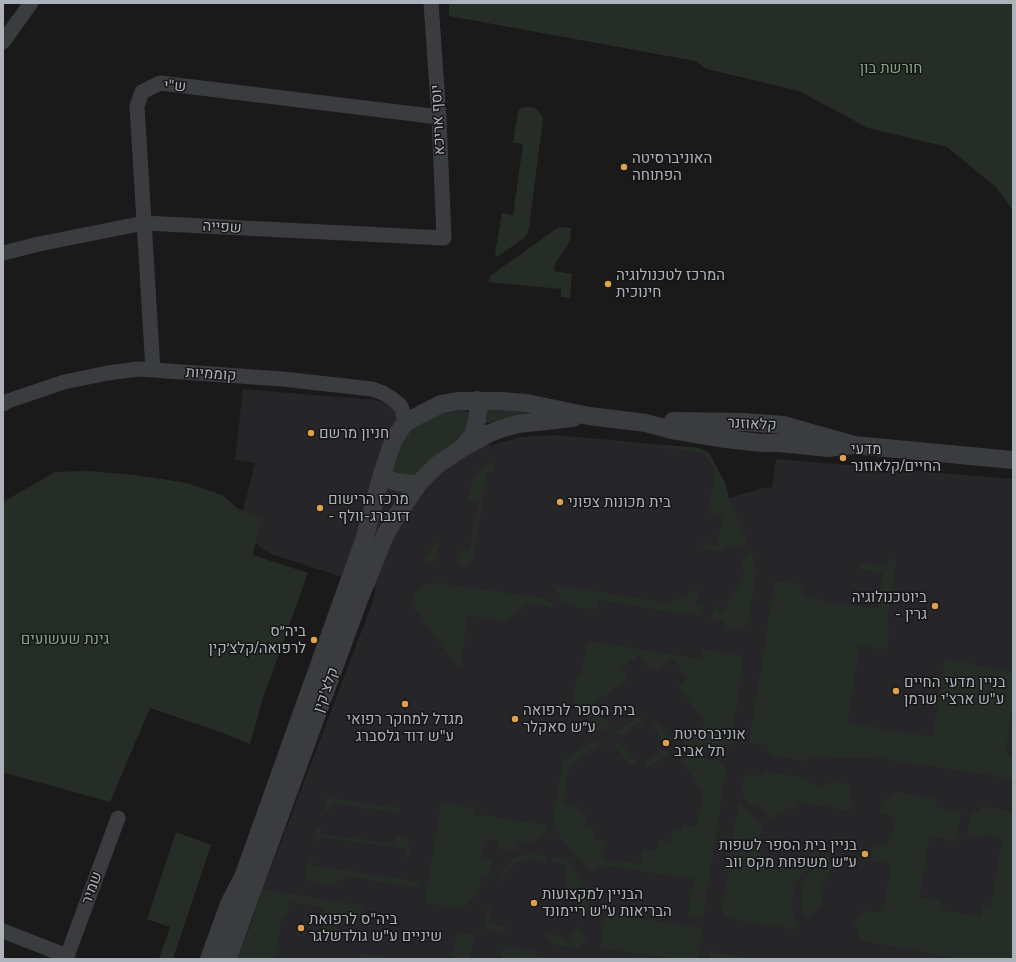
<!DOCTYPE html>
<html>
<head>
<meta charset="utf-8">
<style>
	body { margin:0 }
	#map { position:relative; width:1016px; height:962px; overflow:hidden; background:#1a1a1b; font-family:Mulish,sans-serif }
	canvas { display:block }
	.frame { position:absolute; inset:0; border:4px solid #aeb2ba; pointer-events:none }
</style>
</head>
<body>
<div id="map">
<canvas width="1016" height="962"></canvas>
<div class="frame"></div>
</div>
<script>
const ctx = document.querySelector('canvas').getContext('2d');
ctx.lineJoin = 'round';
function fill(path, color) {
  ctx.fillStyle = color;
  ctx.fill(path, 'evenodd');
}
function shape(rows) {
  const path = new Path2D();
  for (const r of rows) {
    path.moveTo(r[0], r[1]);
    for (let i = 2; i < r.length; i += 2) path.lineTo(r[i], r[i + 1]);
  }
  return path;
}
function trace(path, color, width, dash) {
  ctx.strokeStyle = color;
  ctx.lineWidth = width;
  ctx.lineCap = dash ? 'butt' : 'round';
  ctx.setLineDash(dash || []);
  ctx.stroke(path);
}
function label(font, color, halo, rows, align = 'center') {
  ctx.font = font + ' Mulish,Heebo,sans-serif';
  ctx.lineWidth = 3;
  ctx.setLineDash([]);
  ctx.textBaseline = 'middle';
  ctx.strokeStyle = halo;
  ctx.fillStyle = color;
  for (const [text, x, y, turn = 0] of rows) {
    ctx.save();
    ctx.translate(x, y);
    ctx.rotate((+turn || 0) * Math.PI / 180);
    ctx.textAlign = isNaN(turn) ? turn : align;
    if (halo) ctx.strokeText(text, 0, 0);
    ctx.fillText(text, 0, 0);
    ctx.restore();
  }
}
const built = shape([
	[243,389,376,400,491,446,499,443,520,437,556,435,698,448,706,451,711,456,725,483,729,498,767,487,772,488,776,459,1013,479,1013,959,238,959,265,884,373,601,376,588,271,554,260,547,243,528,241,518,255,463,235,460]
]);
const green = shape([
	[449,3,1013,3,1013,211,997,188,947,147,868,128,799,91,707,69,695,61,449,16],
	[528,107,535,108,541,114,543,119,529,228,527,234,524,238,497,257,495,254,502,213,513,215,523,144,513,143,518,111,521,108],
	[559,227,571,228,570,241,555,264,554,271,572,274,570,298,561,297,561,289,488,282,491,275],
	[444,407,464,409,471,415,462,438,412,479,387,471,403,431],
	[487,408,535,413,495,421,488,423,484,422],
	[667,445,698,448,706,451,709,453,725,483,729,498,748,544,738,547,726,548,724,552,702,549,703,543,718,545,723,515,708,512,715,475,713,468,711,462,703,454,698,452,667,448],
	[490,463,495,463,495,465,494,472,487,471,473,559,466,566,458,565,460,550,470,551,478,502,468,500,472,482,477,474,483,467],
	[87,471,135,475,187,483,222,495,237,508,261,519,253,555,308,573,262,701,250,744,218,731,150,708,110,802,5,773,3,777,3,502,55,472],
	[439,538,435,563,424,561],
	[751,551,756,568,756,573,749,617,747,622,743,627,738,629,731,631,723,630,724,621,711,619,715,605,721,615,746,572,740,563,746,556],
	[888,559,896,560,888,615,889,636,886,650,860,646,847,723,932,737,945,659,1013,672,1013,705,1005,754,1013,755,1013,779,883,759,808,757,804,761,771,755,766,745,749,743,775,581,804,585,803,597,877,609,883,573,860,569,862,563,886,567],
	[439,583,544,598,550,602,553,608,527,603,505,621,468,615,460,670,413,606,412,601,413,595,419,589,429,584],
	[553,585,671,603,689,594,695,589,700,593,694,604,703,605,698,616,598,600,596,610,572,606,562,601],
	[589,641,701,659,703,649,739,656,742,660,742,668,731,743,721,749,685,744,682,740,706,723,678,686,687,679,673,659,657,670,651,669,640,654,621,668,628,678,593,704,610,726,603,731,597,730,573,700,577,679,581,676,587,644],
	[637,718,643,719,642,724,636,723,636,727,631,726,631,731,627,731,627,735,614,733],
	[653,721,657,721,672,742,661,740,661,736,658,736,659,731,655,730,655,726,652,725],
	[595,740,601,741,602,744,569,766,563,805,579,808,578,813,587,815,585,827,595,829,593,839,605,842,602,861,616,863,617,860,641,864,643,849,657,851,659,840,671,842,673,830,681,831,683,824,697,827,703,792,679,757,684,755,719,761,726,770,703,919,688,916,694,879,602,865,591,872,552,827,563,760],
	[613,743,625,745,624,749,628,749,627,754,631,755,630,759,636,760,635,765,629,764],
	[659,750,670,752,649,767,645,767,646,761,650,762,650,758,655,758,655,753,659,754],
	[767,772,806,778,808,783,826,786,832,782,849,784,852,805,851,811,797,802,796,809,786,808,783,813,767,820,768,816,764,810,760,807,751,804,741,793,744,775,761,776],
	[897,792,933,798,939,808,961,811,956,841,929,837,920,897,941,900,940,910,981,917,983,905,991,907,1002,841,989,835,976,837,967,836,971,812,977,813,981,806,1013,811,1013,959,947,959,947,956,860,941,860,936,856,926,852,924,864,911,883,913,891,864,871,861,874,844,887,846,889,833,892,834,895,818,891,818,891,815,880,814,882,803],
	[328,798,398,808,400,810,400,811,398,813,332,803,328,811,326,811,325,810,325,808],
	[441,802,475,808,474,814,546,825,545,833,531,844,517,842,516,851,498,848,499,841,485,838,482,858,492,860,489,877,482,876,479,894,462,908,425,903],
	[739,802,763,828,758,839,758,845,759,852,762,857,767,861,775,864,787,866,804,859,810,855,816,850,820,849,820,851,818,857,798,878,794,888,791,904,793,915,796,924,800,930,733,919,729,918,724,913,722,908],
	[319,828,321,829,320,834,396,844,397,835,403,838,411,847,409,855,407,857,405,857,406,849,320,837,318,842,315,842,314,841,317,829],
	[176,832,211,845,173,959,159,959,170,927,147,919],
	[532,854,547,856,545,862,531,859,524,860,517,862,510,867,505,873,502,881,499,880,502,872,509,863,520,856],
	[828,854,832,861,832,866,829,874,821,886,820,890,822,896,822,903,817,910,806,919,802,909,801,902,801,895,805,881,809,875],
	[311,856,313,856,311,865,421,882,420,888,345,877,335,883,327,885,313,883,308,880,305,875,305,870,307,865],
	[553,856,568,859,590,897,589,909,581,908,583,896,577,895,570,890,566,883,565,874,566,865,552,863],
	[263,889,362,906,360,919,339,916,336,937,321,935,325,908,289,902,286,918,282,917,275,959,238,959],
	[488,905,492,906,489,924,505,927,504,933,484,930],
	[605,913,702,928,698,959,676,959,600,948],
	[577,927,587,939,578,947,573,948,555,945,550,942,545,933,555,934,568,942],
	[457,932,474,935,470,959,452,959],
	[504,946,536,951,536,956,555,959,501,959],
	[711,951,735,956,754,959,710,959],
	[360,953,382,956,382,959,359,959]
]);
const minor = shape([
	[3,42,31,3],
	[3,253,39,244,144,223,444,238,439,117,431,3],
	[153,370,137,106,142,92,160,83,439,117],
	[3,404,8,401,64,382,108,373,138,369,153,370,283,379,372,389,383,393,391,398,400,405,402,409,405,423],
	[3,931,67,956],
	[66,959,118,818]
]);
const tertiary = shape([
	[673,421,745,422,783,425,854,445,1013,460],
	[464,446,473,435,476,425,479,405,477,400],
	[382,474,386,478,396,482,412,484,419,483],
	[209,959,229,904,243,877,351,576,364,540,382,474,392,444,396,436,405,423,423,413,441,404,458,401,502,401,526,403,546,407,589,416,646,423,672,430,726,439,761,443,780,443,828,448,854,445],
	[228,959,239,927,360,597,386,533,397,515,419,483,437,465,464,447,488,434,500,429,518,424,573,418]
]);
const markers = [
	[624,167,4,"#dea14f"],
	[608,284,4,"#dea14f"],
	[311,433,4,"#dea14f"],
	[843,458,4,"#dea14f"],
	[560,502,4,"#dea14f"],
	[320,508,4,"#dea14f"],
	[935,606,4,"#dea14f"],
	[314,640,4,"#dea14f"],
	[896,691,4,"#dea14f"],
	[405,704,4,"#dea14f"],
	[515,719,4,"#dea14f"],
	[666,743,4,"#dea14f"],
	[865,854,4,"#dea14f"],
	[534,903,4,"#dea14f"],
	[301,928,4,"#dea14f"]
];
const parkNames = [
	["חורשת בון",891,68],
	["גינת שעשועים",65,639]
];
const streetNames = [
	["ש\"י",175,86,4],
	["יוסף אריכא",438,120,-93],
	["שפייה",222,227,3],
	["קוממיות",211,374,4],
	["קלאוזנר",752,424,3],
	["קלצ'קין",326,690,-70],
	["שמיר",92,888,-70]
];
const poiNames = [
	["האוניברסיטה",632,158],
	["הפתוחה",632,175],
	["המרכז לטכנולוגיה",616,275],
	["חינוכית",616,292],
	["חניון מרשם",319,433],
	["מדעי",851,449],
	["החיים/קלאוזנר",851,466],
	["מרכז הרישום",328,499],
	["- דזנברג-וולף",328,516],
	["בית מכונות צפוני",568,502],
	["ביוטכנולוגיה",927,597,"right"],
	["- גרין",927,614,"right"],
	["ביה״ס",306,631,"right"],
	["לרפואה/קלצ׳קין",306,648,"right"],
	["בניין מדעי החיים",904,682],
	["ע\"ש ארצ'י שרמן",904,699],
	["בית הספר לרפואה",523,710],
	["ע״ש סאקלר",523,727],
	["מגדל למחקר רפואי",405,719,"center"],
	["ע\"ש דוד גלסברג",405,736,"center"],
	["אוניברסיטת",674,734],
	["תל אביב",674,751],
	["בניין בית הספר לשפות",857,845,"right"],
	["ע״ש משפחת מקס ווב",857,862,"right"],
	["הבניין למקצועות",542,894],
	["הבריאות ע\"ש ריימונד",542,911],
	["ביה\"ס לרפואת",309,919],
	["שיניים ע\"ש גולדשלגר",309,936]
];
fill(built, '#262628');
fill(green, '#262d26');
trace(minor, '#3b3c40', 15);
trace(tertiary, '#3b3c40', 18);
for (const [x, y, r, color] of markers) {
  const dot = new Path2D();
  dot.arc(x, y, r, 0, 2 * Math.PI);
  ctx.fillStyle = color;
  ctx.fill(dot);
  trace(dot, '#151516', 1.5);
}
label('15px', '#88a287', '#151516', parkNames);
label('15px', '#aeb2ba', '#151516', streetNames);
label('15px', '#aeb2ba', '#151516', poiNames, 'left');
</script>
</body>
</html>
